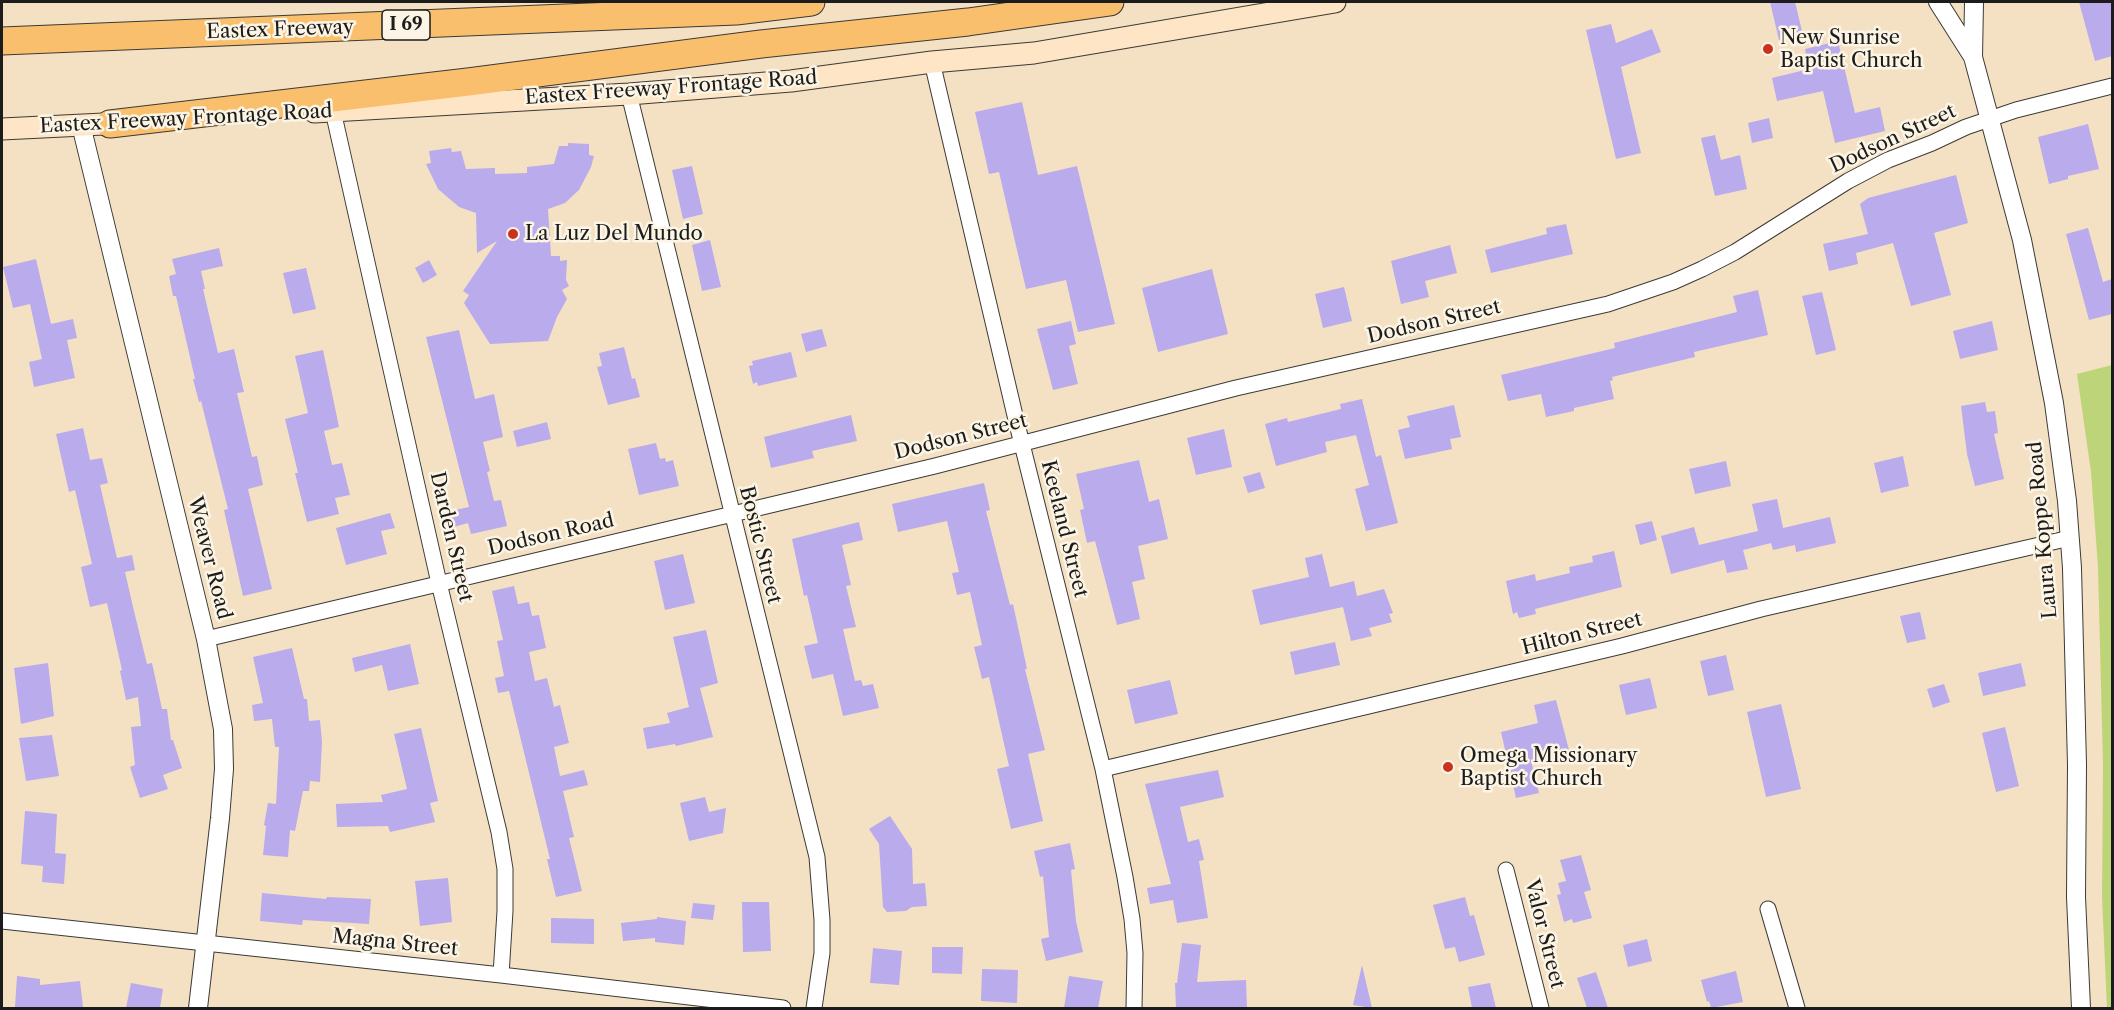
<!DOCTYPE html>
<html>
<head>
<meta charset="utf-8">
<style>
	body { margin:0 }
	#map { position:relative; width:2114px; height:1010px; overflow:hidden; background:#f4e1c4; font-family:"Libre Caslon Text",serif }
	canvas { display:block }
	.frame { position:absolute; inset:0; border:3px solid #1c1c1c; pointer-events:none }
</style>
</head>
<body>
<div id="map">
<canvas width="2114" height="1010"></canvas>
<div class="frame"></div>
</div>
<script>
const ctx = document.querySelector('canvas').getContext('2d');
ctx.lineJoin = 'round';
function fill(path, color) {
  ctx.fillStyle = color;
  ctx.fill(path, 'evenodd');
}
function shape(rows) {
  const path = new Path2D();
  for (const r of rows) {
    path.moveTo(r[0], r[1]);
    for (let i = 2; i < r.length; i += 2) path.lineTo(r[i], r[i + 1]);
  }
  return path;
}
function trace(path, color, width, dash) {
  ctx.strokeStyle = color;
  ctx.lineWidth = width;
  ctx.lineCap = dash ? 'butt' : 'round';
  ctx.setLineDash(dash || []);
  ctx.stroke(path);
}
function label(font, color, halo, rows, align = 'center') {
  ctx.font = font + ' "Libre Caslon Text",serif';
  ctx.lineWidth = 5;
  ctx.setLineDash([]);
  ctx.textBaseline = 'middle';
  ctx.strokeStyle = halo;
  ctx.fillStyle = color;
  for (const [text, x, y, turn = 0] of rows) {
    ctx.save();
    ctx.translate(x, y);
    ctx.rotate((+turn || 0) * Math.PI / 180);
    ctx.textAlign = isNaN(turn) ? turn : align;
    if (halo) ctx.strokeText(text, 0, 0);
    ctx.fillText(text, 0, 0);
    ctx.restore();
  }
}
const green = shape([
	[2112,365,2112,1008,2107,1008,2102,897,2103,765,2098,567,2091,472,2077,374]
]);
const building = shape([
	[1770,2,1795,2,1803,35,1779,40],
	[2079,2,2112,2,2112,56,2095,61],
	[1611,24,1616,43,1652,29,1661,52,1621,67,1641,153,1616,159,1586,30],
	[1838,41,1855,113,1880,107,1885,131,1835,143,1823,91,1777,101,1772,78,1809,69,1805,49],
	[1022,102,1038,175,1077,166,1115,324,1078,332,1066,280,1026,289,999,172,989,174,975,112],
	[1769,118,1773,138,1752,143,1748,123],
	[2088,124,2099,169,2068,176,2068,179,2049,184,2038,137],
	[1715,135,1721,160,1740,155,1747,189,1715,196,1701,138],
	[568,143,589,144,589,155,594,156,591,167,579,190,565,203,548,209,551,256,560,256,560,261,567,260,566,280,569,286,562,290,567,299,557,317,548,341,490,344,464,303,469,295,463,291,497,241,477,253,476,213,459,207,438,189,426,164,431,163,429,151,451,148,452,152,461,151,466,169,495,168,495,174,527,173,527,167,554,164,559,146,568,146],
	[692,166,703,214,683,219,672,170],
	[1956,175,1968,223,1934,233,1951,295,1911,306,1893,243,1856,253,1858,264,1829,271,1823,244,1868,234,1860,204,1868,198],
	[1566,224,1573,254,1491,273,1485,250,1547,234,1546,228],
	[2088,228,2103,282,2112,279,2112,314,2089,320,2066,234],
	[710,240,721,287,702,291,692,245],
	[1450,245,1457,273,1425,281,1429,297,1401,304,1391,261],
	[219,248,223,266,201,271,205,289,203,289,218,353,234,349,244,392,237,393,252,457,257,456,263,485,248,489,272,589,243,596,224,510,228,509,201,401,199,402,193,379,195,379,176,296,173,296,169,276,176,274,172,259],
	[36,259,51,324,73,319,77,338,67,340,75,378,34,387,29,362,42,359,30,304,13,308,3,267],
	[429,260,437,275,423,283,415,268],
	[306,268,316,309,293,314,283,273],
	[1212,269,1228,334,1158,352,1142,288],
	[1344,287,1352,321,1323,328,1315,294],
	[1758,290,1768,335,1694,352,1695,357,1612,377,1613,380,1610,381,1614,399,1574,408,1574,411,1546,417,1541,394,1508,401,1501,375,1615,348,1614,343,1737,312,1733,296],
	[1822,292,1836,350,1816,355,1802,296],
	[1071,321,1076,344,1069,346,1078,384,1053,390,1037,329],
	[1992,321,1998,350,1960,359,1953,331],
	[822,329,827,346,806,352,801,334],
	[459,330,475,399,494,394,503,437,483,442,490,471,487,472,494,501,501,500,507,526,471,534,468,523,450,528,446,512,469,507,426,337],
	[624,347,632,379,635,378,640,397,608,405,597,367,602,366,599,353],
	[323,350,339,427,324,431,332,465,342,463,350,495,335,498,339,514,307,522,295,473,298,473,285,419,308,413,295,356],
	[791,352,797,377,758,386,757,382,753,384,749,366,753,365,752,361],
	[1362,399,1376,457,1381,455,1398,523,1366,531,1355,489,1369,485,1356,435,1325,442,1327,452,1276,466,1265,424,1287,418,1288,422,1341,409,1340,404],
	[1985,402,1987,412,1995,411,1998,433,1994,434,2004,479,1975,486,1967,454,1961,406],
	[1454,405,1461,437,1450,439,1452,449,1405,459,1398,430,1410,427,1407,416],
	[851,415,857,441,812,451,814,458,771,468,764,437],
	[547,422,551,439,517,447,513,431],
	[83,428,90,460,102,458,108,483,100,485,117,558,132,555,135,570,125,572,134,611,147,664,152,663,162,709,167,709,171,740,173,740,182,768,163,775,168,789,140,798,130,767,135,765,131,727,141,726,138,697,126,700,120,671,122,670,107,603,90,607,81,567,92,564,75,490,69,492,56,434],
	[1224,429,1232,467,1196,475,1187,438],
	[656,443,660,459,665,458,666,462,673,460,679,486,639,495,628,449],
	[1903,456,1909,486,1881,493,1874,463],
	[1139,460,1149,502,1159,499,1168,539,1138,546,1145,579,1132,582,1140,619,1117,625,1095,541,1087,543,1080,510,1084,509,1076,474],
	[1726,461,1731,486,1695,494,1689,469],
	[1260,472,1265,488,1248,493,1243,477],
	[984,483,990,510,986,511,1010,605,1013,604,1027,669,1025,669,1045,750,1028,754,1043,821,1011,829,997,769,1009,766,989,677,982,679,974,647,982,645,970,592,957,595,952,573,959,572,947,521,898,532,892,504],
	[1777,499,1783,528,1830,517,1836,543,1796,552,1795,545,1773,550,1771,543,1743,550,1748,569,1727,573,1724,560,1671,574,1661,536,1694,527,1699,545,1758,531,1752,504],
	[390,513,395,528,381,531,387,554,346,565,336,528],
	[1652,521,1657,540,1640,545,1635,525],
	[859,522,863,540,842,545,851,585,846,586,856,627,843,629,855,681,861,680,863,686,873,684,879,708,843,716,833,674,812,679,804,646,818,643,807,595,804,596,792,539],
	[1614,551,1622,587,1535,609,1536,614,1519,618,1517,612,1513,614,1506,581,1535,574,1536,581,1570,573,1569,567,1593,562,1592,556],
	[683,554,695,603,665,610,654,561],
	[1322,554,1330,587,1354,581,1357,596,1384,589,1393,613,1389,614,1392,622,1369,628,1372,636,1351,641,1343,607,1260,625,1252,590,1309,577,1305,558],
	[514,586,518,604,529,602,532,616,539,615,546,648,529,652,535,681,547,678,554,707,560,705,569,743,554,747,560,776,584,770,588,785,563,791,574,837,569,838,582,891,556,897,547,859,550,859,509,691,498,693,495,678,504,676,497,641,503,640,492,591],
	[1920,612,1926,639,1907,643,1900,616],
	[706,630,718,683,700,688,713,737,676,746,675,744,647,749,643,728,670,723,667,713,689,707,673,637],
	[1335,642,1340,665,1295,675,1290,652],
	[410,644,419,684,388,691,382,665,355,672,352,658],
	[292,648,304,699,307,699,309,721,320,720,322,742,320,782,310,781,309,791,303,791,295,831,290,830,288,857,263,855,266,826,264,825,268,803,276,804,279,747,275,747,272,719,254,721,252,705,263,703,253,657],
	[1726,655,1734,690,1708,696,1700,661],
	[48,663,54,716,21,724,14,668],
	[2021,663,2026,686,1983,696,1978,673],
	[1650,678,1657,708,1626,715,1619,685],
	[1170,680,1178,714,1135,724,1127,690],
	[1944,684,1950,702,1933,708,1927,689],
	[1556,700,1569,750,1531,760,1539,793,1516,798,1501,732,1538,723,1534,705],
	[1781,704,1801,789,1766,797,1747,712],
	[2005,727,2019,786,1996,792,1982,733],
	[421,728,438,801,430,803,435,822,390,832,388,826,337,827,336,804,383,802,381,795,407,789,394,734],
	[52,735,59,776,26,781,19,738],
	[1218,770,1224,797,1180,807,1188,842,1199,839,1204,860,1199,861,1208,918,1177,923,1173,900,1150,904,1147,888,1171,884,1145,784],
	[705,797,709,812,726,808,723,833,689,841,680,803],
	[25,811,57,814,55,853,66,854,64,884,42,882,43,866,21,864],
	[890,816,912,849,913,884,925,883,927,906,912,907,906,911,887,912,883,907,879,844,869,829],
	[1070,843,1075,869,1071,870,1076,921,1083,952,1046,961,1041,939,1049,937,1043,876,1040,877,1034,851],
	[1581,855,1591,890,1584,892,1592,918,1573,923,1572,919,1564,922,1557,895,1561,894,1558,883,1566,881,1560,860],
	[448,878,452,922,420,926,415,881],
	[262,893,326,899,327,897,371,899,369,924,303,920,302,925,260,921],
	[1465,897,1470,916,1474,915,1485,955,1459,962,1455,947,1445,949,1433,905],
	[742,902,769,902,771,951,743,952],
	[693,903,715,905,713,920,691,918],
	[657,917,686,921,684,945,655,942,655,938,623,941,621,923,657,919],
	[551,918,594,919,594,944,551,943],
	[1647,939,1652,961,1628,967,1623,945],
	[1182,943,1201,945,1197,982,1246,980,1247,1008,1176,1008,1175,983,1177,983],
	[932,947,963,947,962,974,932,973],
	[873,948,902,951,899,985,870,983],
	[1362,965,1372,1008,1353,1005],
	[982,969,1018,970,1017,1003,981,1001],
	[1736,971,1743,1002,1711,1008,1709,1001,1707,1002,1701,980],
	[1596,972,1608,1008,1587,1008,1577,978],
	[17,976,40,979,40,985,80,981,83,1007,68,1008,15,1007],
	[1069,976,1103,981,1098,1008,1064,1008],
	[131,983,163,989,160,1008,126,1008],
	[1490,983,1496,1008,1472,1008,1468,987]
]);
const minor = shape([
	[932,62,1017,424,1103,769,1125,877,1132,919,1135,953,1134,1008],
	[629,94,817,857,822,920,822,953,814,1008],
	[333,111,439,583,499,832,505,869,505,911,501,975],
	[206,639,935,466,1236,388,1608,304,1673,282,1702,269,1735,252,1848,181,1888,160,1932,143,1966,127,2016,110,2112,86],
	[1103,769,1622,646,1761,609,2070,538],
	[1506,870,1541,1008],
	[1768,909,1797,1008],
	[2,921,501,975,783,1008]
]);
const tertiary = shape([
	[1938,2,1973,57,2022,240,2054,403,2067,501,2072,568,2077,765,2076,897,2081,1008],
	[1973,57,1974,2],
	[81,125,206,639,223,729,224,769,220,818,198,1008]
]);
const secondary = shape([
	[314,112,629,94,791,81,932,62,1034,53,1335,2],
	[2,129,124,123]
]);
const motorway = shape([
	[2,41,736,11,811,2],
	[110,124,468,82,761,44,968,22,1110,2]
]);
const markers = [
	[1768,49,6,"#c8321e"],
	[513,234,6,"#c8321e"],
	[1448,767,6,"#c8321e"]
];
const shields = [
	[406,25,48]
];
const shieldNames = [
	["I 69",406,25]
];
const streetNames = [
	["Eastex Freeway",280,30,-2],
	["Eastex Freeway Frontage Road",671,88,-4],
	["Eastex Freeway Frontage Road",186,119,-3],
	["Dodson Street",1893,139,-25],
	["Dodson Street",1434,322,-13],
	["Dodson Street",961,437,-14],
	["Keeland Street",1064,529,76],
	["Laura Koppe Road",2043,530,-95],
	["Dodson Road",551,535,-13],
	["Darden Street",451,537,77],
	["Bostic Street",760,545,76],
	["Weaver Road",209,558,76],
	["Hilton Street",1582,634,-14],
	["Valor Street",1544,934,76],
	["Magna Street",395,943,6]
];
const poiNames = [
	["New Sunrise",1780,38],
	["Baptist Church",1780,61],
	["La Luz Del Mundo",525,234],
	["Omega Missionary",1460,756],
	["Baptist Church",1460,779]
];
fill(green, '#bed478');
fill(building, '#b9abec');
trace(minor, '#3c3a35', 17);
trace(tertiary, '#3c3a35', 20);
trace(secondary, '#3c3a35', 23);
trace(motorway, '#3c3a35', 29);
trace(minor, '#fff', 15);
trace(tertiary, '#fff', 18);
trace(secondary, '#fde5c5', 21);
trace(motorway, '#f9bf6d', 27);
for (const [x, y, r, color] of markers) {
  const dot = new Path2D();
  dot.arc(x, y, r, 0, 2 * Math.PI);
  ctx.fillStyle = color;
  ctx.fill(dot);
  trace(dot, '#fcf5e5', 2);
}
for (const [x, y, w] of shields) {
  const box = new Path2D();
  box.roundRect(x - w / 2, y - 15, w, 30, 4.5);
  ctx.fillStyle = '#fcf5e5';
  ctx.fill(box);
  trace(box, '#1c1c1c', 1.5);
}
label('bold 18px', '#1c1c1c', null, shieldNames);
label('20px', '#1c1c1c', '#fcf5e5', streetNames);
label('20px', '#1c1c1c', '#fcf5e5', poiNames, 'left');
</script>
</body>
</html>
